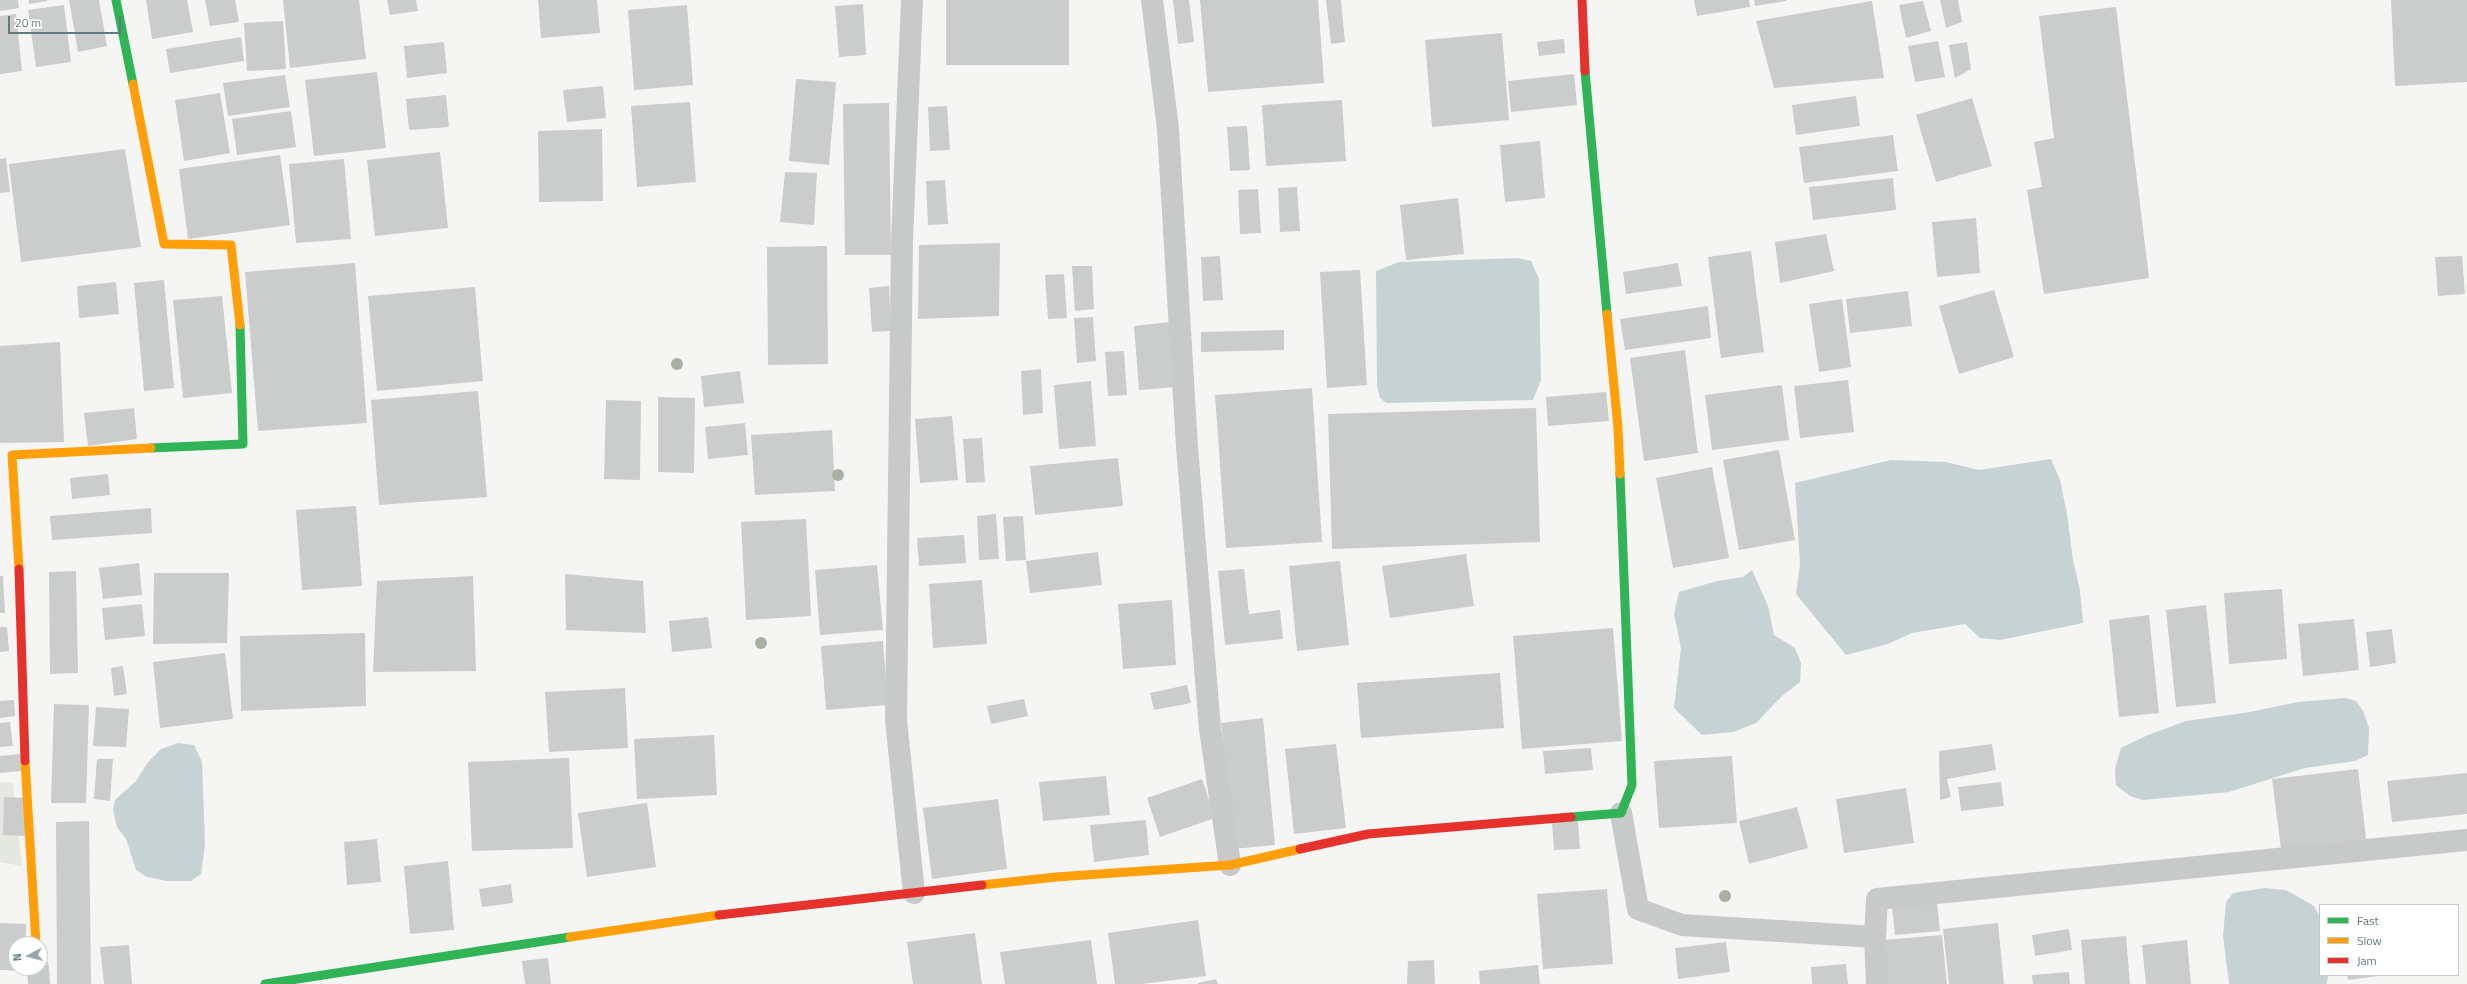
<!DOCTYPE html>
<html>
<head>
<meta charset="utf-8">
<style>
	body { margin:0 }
	#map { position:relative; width:2467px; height:984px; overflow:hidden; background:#f5f5f4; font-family:"Titillium Web",sans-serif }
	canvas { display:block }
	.legend { position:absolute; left:2319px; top:904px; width:140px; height:72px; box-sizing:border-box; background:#fff; border:1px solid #c0cacb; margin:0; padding:5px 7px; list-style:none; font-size:12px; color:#617a7e }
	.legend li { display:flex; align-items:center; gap:8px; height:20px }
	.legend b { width:20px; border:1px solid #c0cacb }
	.north { position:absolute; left:8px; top:936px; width:40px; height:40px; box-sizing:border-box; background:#fff; border:1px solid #c0cacb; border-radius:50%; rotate:263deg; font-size:11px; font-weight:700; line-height:16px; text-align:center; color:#617a7e }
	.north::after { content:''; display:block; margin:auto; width:14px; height:18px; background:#95a5a7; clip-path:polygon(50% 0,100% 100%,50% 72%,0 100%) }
	.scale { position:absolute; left:8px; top:16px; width:113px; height:18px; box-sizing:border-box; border:2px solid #617a7e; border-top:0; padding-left:5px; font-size:12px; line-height:14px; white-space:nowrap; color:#617a7e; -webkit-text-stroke:3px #fff; paint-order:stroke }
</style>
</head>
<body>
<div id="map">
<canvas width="2467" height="984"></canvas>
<ul class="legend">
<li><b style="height:5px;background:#30b455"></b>Fast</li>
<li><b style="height:5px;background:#ff9f0a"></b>Slow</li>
<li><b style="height:5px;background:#e5322d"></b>Jam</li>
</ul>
<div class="north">N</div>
<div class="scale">20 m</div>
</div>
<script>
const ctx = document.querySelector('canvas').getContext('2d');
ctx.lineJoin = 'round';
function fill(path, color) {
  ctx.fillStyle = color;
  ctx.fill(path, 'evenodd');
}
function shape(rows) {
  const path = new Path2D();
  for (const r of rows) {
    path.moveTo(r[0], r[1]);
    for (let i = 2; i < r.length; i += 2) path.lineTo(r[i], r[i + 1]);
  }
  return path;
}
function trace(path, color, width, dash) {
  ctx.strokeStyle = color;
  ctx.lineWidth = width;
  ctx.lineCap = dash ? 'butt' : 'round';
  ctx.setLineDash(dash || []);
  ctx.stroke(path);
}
const green = shape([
	[0,782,13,783,22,866,0,862]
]);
const water = shape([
	[1517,258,1531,261,1539,279,1541,380,1533,400,1386,403,1380,398,1377,386,1376,271,1399,262],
	[2051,459,2060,480,2067,514,2073,560,2080,591,2083,623,2000,640,1980,638,1965,624,1912,633,1888,644,1846,655,1796,594,1800,564,1795,483,1891,460,1946,462,1979,470],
	[1752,570,1768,606,1774,635,1795,648,1801,663,1800,682,1781,697,1756,723,1733,732,1702,735,1674,708,1681,648,1674,614,1679,592,1717,581,1743,577],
	[2346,698,2356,701,2363,711,2369,728,2368,755,2355,761,2305,768,2229,792,2143,800,2130,796,2116,785,2115,769,2121,748,2148,735,2186,721,2250,712,2298,702],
	[178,743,194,745,202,762,205,845,201,874,191,881,166,881,147,877,136,870,126,839,117,827,113,810,115,800,136,781,148,762,161,749],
	[2265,888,2286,890,2314,906,2320,917,2320,975,2328,975,2327,984,2229,984,2223,936,2226,902,2233,893]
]);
const building = shape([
	[0,0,18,0,19,8,0,11],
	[29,0,47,0,47,1,29,4],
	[69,0,99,0,107,46,78,52],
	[146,0,187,0,193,32,152,39],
	[205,0,235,0,239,22,210,26],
	[283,0,359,0,366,59,290,68],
	[387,0,416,0,418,11,390,15],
	[538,0,597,0,600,33,541,38],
	[946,0,1069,0,1069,65,946,65],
	[1173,0,1189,0,1194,42,1178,44],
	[1200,0,1318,0,1324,83,1208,92],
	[1326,0,1341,0,1345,42,1331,44],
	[1694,0,1749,0,1750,7,1697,16],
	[1754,0,1786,0,1786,1,1755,6],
	[1940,0,1958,0,1962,22,1946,28],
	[2391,0,2467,0,2467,82,2395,86],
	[1872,1,1884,78,1774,88,1756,21],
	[1923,1,1931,31,1906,38,1899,5],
	[863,4,866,55,839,57,835,6],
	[64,5,71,62,36,67,28,10],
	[687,5,693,85,634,90,628,10],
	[2116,7,2149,278,2044,294,2027,190,2042,187,2034,142,2054,138,2039,16],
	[16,14,22,71,0,74,0,16],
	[283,21,286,69,247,71,244,23],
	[1502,33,1509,120,1432,127,1425,40],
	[241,37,244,61,170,73,166,49],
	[1564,39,1565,53,1539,56,1537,42],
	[1938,41,1945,77,1915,82,1908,46],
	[444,42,447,73,407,78,404,46],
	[1967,42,1971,69,1955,78,1949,45],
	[377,72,386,148,314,156,305,80],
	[1574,74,1577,105,1511,112,1508,81],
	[285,75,290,107,228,116,223,83],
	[796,79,836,82,829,165,789,161],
	[603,86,606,118,567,122,563,90],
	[220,93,230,153,184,161,175,100],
	[446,95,449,127,409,130,406,99],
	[1856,96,1860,126,1796,135,1792,105],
	[1972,98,1992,166,1936,182,1916,115],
	[1342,100,1346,161,1266,166,1262,105],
	[690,102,696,182,637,187,631,106],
	[889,103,891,255,845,255,843,104],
	[947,106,950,150,930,151,928,107],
	[291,111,296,147,237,155,232,119],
	[1247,126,1250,170,1230,171,1227,127],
	[602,129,603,201,539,202,538,131],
	[1893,135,1898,171,1804,183,1799,147],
	[1540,141,1545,198,1505,202,1500,145],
	[125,149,141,247,21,262,9,164],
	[440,152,448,228,375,236,367,160],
	[280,155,290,225,188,239,179,169],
	[6,158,10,192,0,193,0,159],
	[344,159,351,239,296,243,289,164],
	[785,172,817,173,814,225,780,222],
	[1893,178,1896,210,1813,220,1809,187],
	[945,180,948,224,928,225,926,181],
	[1297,187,1300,231,1280,232,1278,188],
	[1258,189,1261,233,1240,234,1238,190],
	[1458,198,1464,254,1406,260,1400,205],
	[1976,218,1980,273,1937,277,1932,222],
	[1826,234,1834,271,1780,283,1775,242],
	[1000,243,999,316,918,319,919,245],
	[827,246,828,364,768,365,767,247],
	[1751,251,1764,352,1721,358,1708,257],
	[1220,256,1223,300,1203,301,1201,257],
	[2462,256,2465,294,2438,296,2435,257],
	[355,263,367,423,258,431,245,272],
	[1678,263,1682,286,1626,294,1623,272],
	[1072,266,1092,266,1094,309,1075,311],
	[1360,270,1367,385,1327,388,1320,272],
	[1064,274,1067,318,1048,319,1045,275],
	[164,280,174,388,144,391,134,283],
	[116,282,119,314,79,318,77,286],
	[889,286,891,331,872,332,869,288],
	[475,287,483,381,377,391,368,296],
	[1994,290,2014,357,1959,374,1939,306],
	[1908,291,1912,326,1850,333,1846,299],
	[222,296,232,393,183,398,173,300],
	[1842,299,1851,367,1819,372,1809,304],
	[1708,306,1711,338,1625,350,1620,319],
	[1093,317,1096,361,1077,363,1074,318],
	[1170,322,1176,387,1139,390,1134,326],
	[1284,330,1284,350,1201,352,1201,332],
	[60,342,64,442,0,443,0,346],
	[1685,350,1698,453,1644,461,1630,358],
	[1124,351,1127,395,1108,396,1105,352],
	[1041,369,1043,413,1023,415,1021,371],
	[740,371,744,403,704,407,701,376],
	[1848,380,1854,432,1800,438,1794,386],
	[1091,381,1096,446,1059,449,1054,385],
	[1782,385,1789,440,1712,450,1705,395],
	[1312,388,1322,542,1226,548,1215,395],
	[478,391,487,497,379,505,371,400],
	[1606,392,1609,421,1548,426,1546,397],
	[658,397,695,398,694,473,658,472],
	[606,400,641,401,640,480,604,479],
	[134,408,137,439,88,446,84,413],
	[1536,408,1540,542,1332,549,1328,414],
	[952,416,958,480,920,483,915,419],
	[745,423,748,455,708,459,705,427],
	[832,430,835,491,755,495,751,435],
	[982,438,985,482,966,483,963,439],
	[1779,450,1795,540,1739,550,1723,460],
	[1118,458,1123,506,1035,515,1030,466],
	[1712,467,1729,558,1673,568,1656,478],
	[108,474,110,495,72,499,70,478],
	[356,506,362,586,302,590,296,510],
	[151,508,152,533,52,540,50,516],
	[996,514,999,559,979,560,977,516],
	[1023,516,1026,560,1006,561,1003,517],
	[806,519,811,616,746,620,741,522],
	[964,535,966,563,919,566,917,538],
	[1098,552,1102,585,1030,593,1026,561],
	[1466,554,1474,606,1390,618,1382,566],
	[1340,561,1349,645,1297,651,1289,566],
	[139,563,142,595,103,599,99,568],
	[877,565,883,630,820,635,815,570],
	[1244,569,1249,614,1280,610,1283,639,1225,645,1218,571],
	[76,571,78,673,50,674,49,572],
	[154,573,229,573,227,643,153,644],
	[565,574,643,581,646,633,566,630],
	[0,576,3,576,5,613,0,613],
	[473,576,476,671,373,672,377,581],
	[982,580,987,644,933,648,929,584],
	[2282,589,2287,659,2229,664,2224,593],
	[1172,600,1176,665,1123,669,1118,604],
	[142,604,145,636,105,640,102,608],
	[2206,605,2216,703,2176,707,2166,610],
	[2149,615,2159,713,2119,717,2109,620],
	[708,617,712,648,672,652,669,621],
	[2354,619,2359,670,2303,676,2298,624],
	[0,627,7,627,9,651,0,652],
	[1613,628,1622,741,1522,749,1513,636],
	[2392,629,2396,663,2370,667,2366,632],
	[365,633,366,706,241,711,240,636],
	[883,641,888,705,826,710,821,646],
	[225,653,233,719,160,728,153,662],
	[123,666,127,694,114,696,111,668],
	[1500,673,1504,728,1361,738,1357,683],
	[1187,685,1191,703,1154,710,1150,693],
	[625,688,628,748,549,752,545,692],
	[1024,699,1028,716,991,724,987,706],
	[14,700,15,716,0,718,0,701],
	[54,704,89,705,86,803,51,803],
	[96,707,129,709,126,747,93,746],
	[1263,718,1275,845,1233,849,1221,723],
	[10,722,13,746,0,747,0,723],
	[714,735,717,795,637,799,634,739],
	[1336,744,1346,828,1294,834,1285,749],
	[1992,744,1996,770,1947,779,1951,797,1940,800,1939,751],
	[1591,748,1593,770,1545,774,1543,751],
	[20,754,21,771,0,773,0,756],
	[1732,756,1737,823,1659,828,1654,761],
	[569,758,573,848,472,851,468,762],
	[97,759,113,759,110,801,94,799],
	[2358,769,2366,839,2281,849,2272,779],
	[2467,773,2467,814,2392,822,2387,781],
	[1106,776,1110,815,1043,821,1039,782],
	[1202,779,1215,818,1160,837,1147,798],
	[2001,782,2004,806,1961,811,1958,787],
	[1906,788,1914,843,1844,853,1836,799],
	[4,797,26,798,25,836,3,835],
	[998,799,1007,869,932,879,923,808],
	[647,803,656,867,587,877,578,813],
	[1797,807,1808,848,1749,864,1739,821],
	[1146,820,1149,855,1094,862,1090,825],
	[89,821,91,984,57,984,56,822],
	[1578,821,1580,849,1554,850,1552,822],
	[377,839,381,882,347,885,344,842],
	[448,861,454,930,410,934,404,866],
	[511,884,513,903,482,907,479,889],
	[1607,889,1613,964,1543,969,1537,894],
	[1937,903,1940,931,1895,935,1892,908],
	[1198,920,1206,976,1142,984,1115,984,1108,933],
	[0,923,26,924,26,944,16,944,16,968,26,968,26,971,0,970],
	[1998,923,2004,984,1949,984,1943,929],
	[2069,929,2072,950,2035,956,2032,935],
	[975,933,982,984,913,984,907,942],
	[1942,935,1947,984,1887,984,1883,940],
	[2126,936,2130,984,2085,984,2081,940],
	[1091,940,1097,984,1005,984,1000,952],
	[2187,940,2191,984,2146,984,2142,945],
	[1726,942,1730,972,1678,979,1675,948],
	[129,945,132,984,104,984,100,947],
	[548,958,551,984,525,984,522,961],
	[1434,960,1435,984,1407,984,1408,961],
	[1846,964,1848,984,1812,984,1811,967],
	[1538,965,1540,984,1480,984,1479,971],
	[2069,972,2070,984,2033,984,2032,975],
	[2347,975,2378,975,2378,976,2348,980],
	[1216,979,1218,984,1198,984,1198,983]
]);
const street = shape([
	[912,0,902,241,896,720,914,893],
	[1152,0,1168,129,1187,447,1210,729,1230,865],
	[1621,813,1638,909,1682,925,1875,937],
	[38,968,39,984],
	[1877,984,1875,937,1877,899,2467,840]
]);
const fast = shape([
	[116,0,133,84],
	[1585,71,1607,314],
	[151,448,243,444,240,325],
	[1571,817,1621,813,1632,785,1620,474],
	[265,984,570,937]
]);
const slow = shape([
	[133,84,164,244,231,245,240,325],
	[1607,314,1618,428,1620,474],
	[19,569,12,455,151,448],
	[25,761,36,944],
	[982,885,1056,877,1230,865,1300,849],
	[570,937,719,915]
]);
const jam = shape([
	[1582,0,1585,71],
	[19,569,25,761],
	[1300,849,1368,834,1571,817],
	[719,915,982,885]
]);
const trees = [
	[677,364],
	[838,475],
	[761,643],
	[1725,896]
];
fill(green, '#e5e7e1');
fill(water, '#c7d3d3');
fill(building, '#cbcdcd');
trace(street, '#c8caca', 22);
trace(fast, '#30b455', 9);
trace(slow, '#ff9f0a', 9);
trace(jam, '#e5322d', 9);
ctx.fillStyle = '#a9afa3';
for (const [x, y] of trees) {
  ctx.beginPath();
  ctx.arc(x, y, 6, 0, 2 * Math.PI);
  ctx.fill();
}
</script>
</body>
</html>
